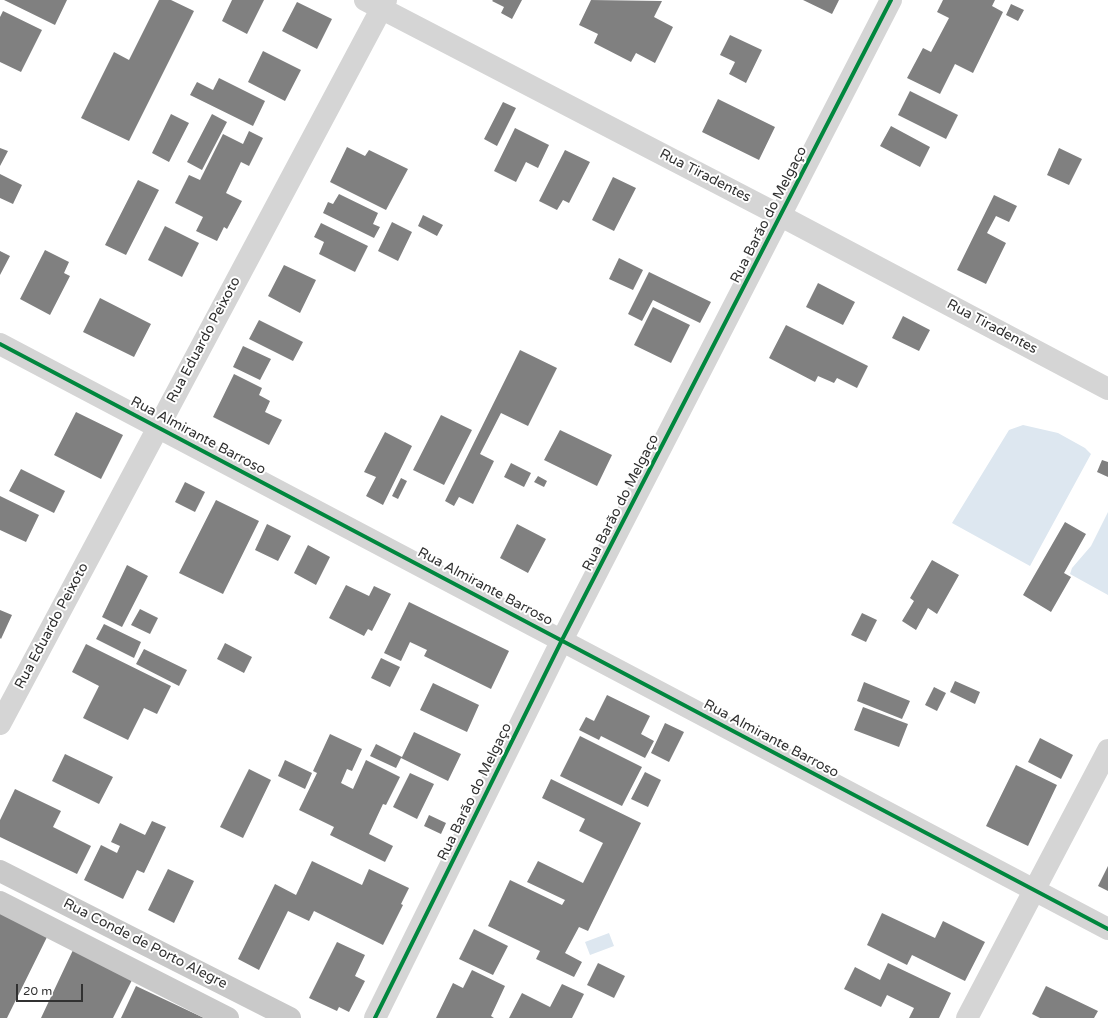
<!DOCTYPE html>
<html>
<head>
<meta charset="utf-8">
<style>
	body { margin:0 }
	#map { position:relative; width:1108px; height:1018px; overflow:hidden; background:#fff; font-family:"Varela Round",sans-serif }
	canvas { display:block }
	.scale { position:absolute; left:16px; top:984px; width:67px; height:18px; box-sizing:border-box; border:2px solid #313131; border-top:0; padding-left:5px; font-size:12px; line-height:14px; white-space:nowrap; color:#313131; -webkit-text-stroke:3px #fff; paint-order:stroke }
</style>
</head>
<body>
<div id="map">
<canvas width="1108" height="1018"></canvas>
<div class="scale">20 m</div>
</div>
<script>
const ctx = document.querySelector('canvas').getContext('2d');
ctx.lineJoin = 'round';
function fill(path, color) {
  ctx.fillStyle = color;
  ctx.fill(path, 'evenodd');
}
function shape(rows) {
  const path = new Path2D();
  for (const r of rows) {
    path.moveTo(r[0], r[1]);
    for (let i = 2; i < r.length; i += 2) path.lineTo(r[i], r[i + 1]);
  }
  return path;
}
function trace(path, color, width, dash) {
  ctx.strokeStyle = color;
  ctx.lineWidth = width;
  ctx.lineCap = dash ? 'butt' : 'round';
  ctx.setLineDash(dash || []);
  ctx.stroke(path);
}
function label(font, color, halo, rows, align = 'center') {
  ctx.font = font + ' "Varela Round",sans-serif';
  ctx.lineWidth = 4;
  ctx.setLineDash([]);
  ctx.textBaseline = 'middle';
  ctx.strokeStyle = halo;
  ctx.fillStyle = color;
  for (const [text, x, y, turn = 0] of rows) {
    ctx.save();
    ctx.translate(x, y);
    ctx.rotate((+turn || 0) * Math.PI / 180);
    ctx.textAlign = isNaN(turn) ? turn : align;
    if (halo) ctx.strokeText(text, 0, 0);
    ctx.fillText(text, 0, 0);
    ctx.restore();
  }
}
const water = shape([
	[1023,425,1058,433,1085,448,1091,454,1030,566,952,523,1009,430],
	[1108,512,1108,595,1070,574,1072,568,1091,546],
	[609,933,614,946,590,955,585,942]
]);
const building = shape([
	[4,0,67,0,55,25],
	[159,0,171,0,194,11,129,141,81,118,114,52,129,60],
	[232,0,264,0,247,34,222,21],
	[493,0,522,0,512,19,501,13,504,7,492,1],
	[591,0,662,1,654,17,673,27,655,63,636,53,631,62,594,43,598,34,579,25],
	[803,0,839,0,832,14],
	[943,0,995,0,992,6,1003,12,973,73,955,64,940,94,907,78,923,48,931,52,949,18,937,12],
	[297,2,332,19,317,49,282,31],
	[1011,4,1024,10,1018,21,1006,15],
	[3,11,42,30,21,72,0,62,0,17],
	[730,35,762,50,746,83,729,74,735,62,720,55],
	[263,51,301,70,285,101,248,82],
	[219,78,265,101,253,126,190,95,197,82,213,90],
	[910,91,958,115,946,139,898,115],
	[718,99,775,127,759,160,702,132],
	[503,102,516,108,497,146,484,139],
	[171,114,189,123,169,162,152,153],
	[212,114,227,122,202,170,187,162],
	[891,126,930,147,920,167,880,146],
	[515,128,549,145,538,168,526,162,516,182,494,171],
	[249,131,263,138,249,166,241,162,226,193,242,201,227,229,224,227,217,241,196,231,203,217,175,203,189,175,200,180,223,134,243,144],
	[347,147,365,156,369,150,408,169,386,210,330,182],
	[0,148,8,151,0,166],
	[1059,148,1082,159,1069,185,1047,175],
	[565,150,590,162,569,203,563,200,557,210,539,201],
	[0,174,22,185,13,204,0,198],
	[613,177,636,188,614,231,592,220],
	[138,180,159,190,126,255,105,245],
	[339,194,378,213,373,224,380,227,374,238,323,213,328,202,333,204],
	[994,195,1017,206,1009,222,996,216,987,233,1006,243,986,284,957,270],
	[423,215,443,225,437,236,418,226],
	[392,222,412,232,398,261,378,251],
	[321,223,368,246,355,272,319,254,324,242,314,237],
	[165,226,199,243,182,277,148,260],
	[45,250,69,262,64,273,70,276,50,315,20,299],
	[0,251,10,256,0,275],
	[619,258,643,270,633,290,609,279],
	[284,265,316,280,300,313,268,296],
	[649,272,711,302,700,323,653,300,642,321,628,314],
	[818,283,855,302,843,325,806,307],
	[100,298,151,324,134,357,83,332],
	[653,307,690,325,671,363,634,345],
	[903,316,930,330,919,351,892,338],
	[259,320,303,342,293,361,249,339],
	[786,325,868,366,857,388,837,378,834,383,818,376,815,382,769,358],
	[243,346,271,359,260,380,233,367],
	[520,350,557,368,528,426,501,413,480,454,494,461,473,504,459,497,454,506,445,501],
	[234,374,262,388,259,395,270,401,265,412,282,420,269,445,213,417],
	[76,412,123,435,101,479,54,455],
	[441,415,472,430,444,485,413,470],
	[560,430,612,455,597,486,544,460],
	[385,432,412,446,383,505,366,496,376,477,364,472],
	[1102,460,1108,462,1108,477,1097,472],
	[511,463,531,473,524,487,504,477],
	[21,469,65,491,54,513,9,491],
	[538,476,547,481,544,487,534,482],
	[401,478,407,481,398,499,392,496],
	[185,482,205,492,195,512,175,502],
	[0,496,39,515,26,542,0,530],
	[216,500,259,521,223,594,179,573],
	[1065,522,1086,534,1064,573,1071,577,1051,612,1023,595],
	[267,524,291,536,278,561,255,550],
	[517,524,546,539,528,573,500,558],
	[308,545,330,557,316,585,294,573],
	[932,560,959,575,937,614,928,608,916,630,902,621,914,601,910,598],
	[127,565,148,576,122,627,102,617],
	[346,585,369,596,374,586,391,594,372,631,368,629,364,636,329,618],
	[409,602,509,651,491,689,424,656,427,650,410,642,401,661,384,653],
	[140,609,158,618,150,634,131,625],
	[0,610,12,615,1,639,0,638],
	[862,613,877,620,866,642,851,635],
	[104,624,141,642,134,658,96,639],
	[225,643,252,657,244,673,217,659],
	[86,644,171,686,157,714,144,708,128,740,83,718,99,686,72,672],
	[144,649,187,670,179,686,136,664],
	[381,658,400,667,390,687,371,678],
	[955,681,980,692,975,704,950,692],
	[864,682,910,701,902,719,857,701],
	[433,683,479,705,467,732,420,710],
	[934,687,946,693,937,711,925,705],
	[607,695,650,716,641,734,654,741,645,758,601,736,599,740,579,730,586,717,594,721],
	[863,707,908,724,899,747,854,730],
	[665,723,684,732,669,762,651,753],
	[414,732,461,754,448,781,401,758,396,768,370,756,376,744,402,757],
	[330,734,362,749,352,771,347,769,341,783,353,789,366,760,400,777,386,805,383,804,369,834,393,846,385,862,330,835,334,827,299,810,317,773,313,771],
	[580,736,642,767,622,806,560,776],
	[1040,738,1073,755,1061,779,1028,762],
	[65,754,113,777,99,804,52,781],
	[285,760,312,773,305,789,278,776],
	[1016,765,1057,785,1028,846,986,826],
	[249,769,271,780,243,838,220,827],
	[645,772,661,780,648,807,631,799],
	[410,773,434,784,417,819,393,807],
	[551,779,641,823,588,931,579,927,565,953,582,962,574,977,536,959,540,951,488,926,510,880,562,905,565,900,527,882,538,861,583,883,603,843,579,831,585,819,542,798],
	[15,789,61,811,53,827,91,846,77,874,0,837,0,820],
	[429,815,446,823,441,834,424,826],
	[152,821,166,827,144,873,137,870,123,899,84,880,101,845,117,853,120,846,111,842,120,823,145,835],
	[312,861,362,885,369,869,409,888,401,904,403,905,383,945,314,911,309,921,288,911,259,970,238,959,275,884,296,895],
	[1108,866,1108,891,1098,886],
	[168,869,194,881,174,923,148,910],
	[0,904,51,929,7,1018,0,1018],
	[882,913,935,938,943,921,985,942,965,981,912,955,907,965,867,945],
	[474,929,508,946,493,975,459,959],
	[337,942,365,955,355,976,365,981,349,1012,339,1007,337,1011,309,998],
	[73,950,133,978,113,1018,41,1018],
	[598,963,625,976,614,998,587,985],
	[888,963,951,993,939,1018,909,1018,914,1008,887,995,881,1007,844,989,855,967,880,980],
	[472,970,505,986,491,1016,494,1018,436,1018,453,983,463,988],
	[562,984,584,994,572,1018,509,1018,522,993,550,1007],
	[136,986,204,1018,121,1018],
	[1046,986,1098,1011,1094,1018,1040,1018,1032,1014]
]);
const minor = shape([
	[365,0,781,216,1108,389],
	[0,344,1108,929],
	[0,724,386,0],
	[375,1018,562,640,891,0],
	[967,1018,1108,750]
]);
const primary = shape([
	[0,871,290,1018],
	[0,902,228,1018]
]);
const cycleway = shape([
	[0,344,1108,929],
	[375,1018,562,640,891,0]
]);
const streetNames = [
	["Rua Tiradentes",705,176,27],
	["Rua Barão do Melgaço",769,215,-63],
	["Rua Tiradentes",992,327,28],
	["Rua Eduardo Peixoto",204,340,-62],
	["Rua Almirante Barroso",198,436,28],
	["Rua Barão do Melgaço",621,503,-63],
	["Rua Almirante Barroso",485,587,28],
	["Rua Eduardo Peixoto",52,626,-62],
	["Rua Almirante Barroso",771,739,28],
	["Rua Barão do Melgaço",475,792,-64],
	["Rua Conde de Porto Alegre",145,944,27]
];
fill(water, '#dde7f0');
fill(building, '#808080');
trace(minor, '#d5d5d5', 22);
trace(primary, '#c9c9c9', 22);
trace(cycleway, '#00873e', 4);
label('14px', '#313131', '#fff', streetNames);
</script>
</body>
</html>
